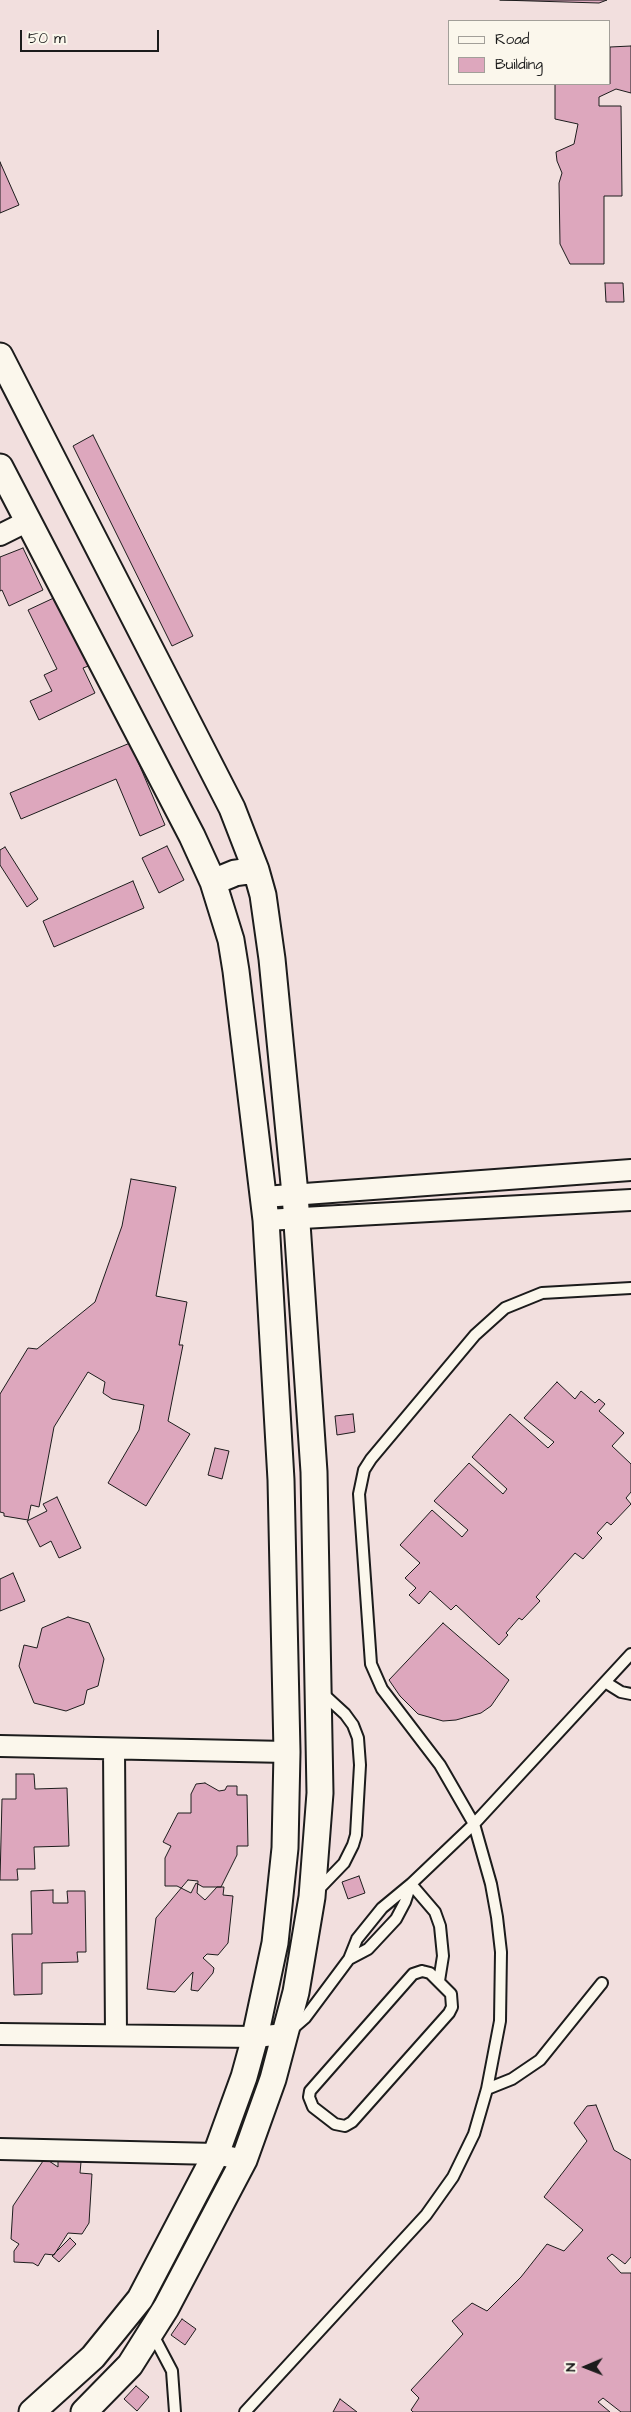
<!DOCTYPE html>
<html>
<head>
<meta charset="utf-8">
<style>
	body { margin:0 }
	#map { position:relative; width:631px; height:2412px; overflow:hidden; background:#f2dfde; font-family:"Architects Daughter",sans-serif }
	canvas { display:block }
	.legend { position:absolute; left:448px; top:20px; width:162px; height:65px; box-sizing:border-box; background:#fbf7ec; border:1px solid #a29f99; margin:0; padding:6px 9px; list-style:none; font-size:15px; color:#1c1c1c }
	.legend li { display:flex; align-items:center; gap:10px; height:25px }
	.legend b { width:25px; border:1px solid #a29f99 }
	.north { position:absolute; left:561px; top:2342px; width:50px; height:50px; -webkit-text-stroke:4px #fbf7ec; paint-order:stroke; rotate:269deg; font-size:14px; font-weight:700; line-height:20px; text-align:center; color:#1c1c1c }
	.north::after { content:''; display:block; margin:auto; width:18px; height:22px; background:#1c1c1c; clip-path:polygon(50% 0,100% 100%,50% 72%,0 100%) }
	.scale { position:absolute; left:20px; top:30px; width:139px; height:22px; box-sizing:border-box; border:2px solid #1c1c1c; border-top:0; padding-left:6px; font-size:15px; line-height:18px; white-space:nowrap; color:#1c1c1c; -webkit-text-stroke:4px #fbf7ec; paint-order:stroke }
</style>
</head>
<body>
<div id="map">
<canvas width="631" height="2412"></canvas>
<ul class="legend">
<li><b style="height:6px;background:#fbf7ec"></b>Road</li>
<li><b style="height:14px;background:#dda7bd"></b>Building</li>
</ul>
<div class="north">N</div>
<div class="scale">50 m</div>
</div>
<script>
const ctx = document.querySelector('canvas').getContext('2d');
ctx.lineJoin = 'round';
function fill(path, color) {
  ctx.fillStyle = color;
  ctx.fill(path, 'evenodd');
}
function shape(rows) {
  const path = new Path2D();
  for (const r of rows) {
    path.moveTo(r[0], r[1]);
    for (let i = 2; i < r.length; i += 2) path.lineTo(r[i], r[i + 1]);
  }
  return path;
}
function trace(path, color, width, dash) {
  ctx.strokeStyle = color;
  ctx.lineWidth = width;
  ctx.lineCap = dash ? 'butt' : 'round';
  ctx.setLineDash(dash || []);
  ctx.stroke(path);
}
const building = shape([
	[500,0,607,0,599,3,500,0],
	[631,46,631,93,616,89,599,97,599,106,621,106,622,196,604,196,604,264,570,264,560,244,559,183,562,173,557,161,556,152,574,144,578,124,555,119,555,84,610,84,610,47,631,46],
	[0,162,19,205,0,213,0,162],
	[605,283,623,283,624,302,606,302,605,283],
	[93,435,193,636,172,646,73,446,93,435],
	[23,548,43,590,9,606,2,590,0,591,0,557,23,548],
	[58,596,91,665,83,668,95,693,39,720,30,701,52,691,44,675,57,669,28,610,58,596],
	[130,743,165,825,140,836,116,779,21,819,10,793,130,743],
	[167,846,184,880,159,893,142,858,167,846],
	[5,847,38,899,27,907,0,865,0,850,5,847],
	[133,881,144,908,54,947,43,921,133,881],
	[131,1179,176,1187,156,1296,187,1302,179,1345,183,1345,168,1421,190,1434,146,1506,108,1483,139,1430,144,1405,112,1399,103,1393,105,1382,88,1372,54,1427,39,1507,31,1505,28,1520,4,1516,4,1513,0,1512,0,1394,28,1348,37,1349,95,1302,122,1226,131,1179],
	[557,1382,575,1399,581,1391,595,1403,599,1399,605,1404,599,1411,624,1433,612,1446,631,1464,631,1492,626,1498,631,1504,611,1525,607,1522,597,1533,602,1538,583,1559,575,1553,536,1597,540,1601,522,1620,519,1618,506,1633,508,1635,499,1645,456,1605,451,1610,430,1591,419,1604,409,1595,416,1588,405,1578,420,1563,400,1545,432,1510,462,1537,468,1530,434,1501,469,1463,503,1494,507,1489,472,1457,510,1414,548,1448,554,1442,524,1418,557,1382],
	[353,1414,355,1432,337,1435,335,1416,353,1414],
	[215,1448,229,1451,222,1479,208,1475,215,1448],
	[57,1497,81,1548,59,1558,51,1541,40,1547,27,1521,47,1511,43,1504,57,1497],
	[13,1573,25,1601,0,1611,0,1579,13,1573],
	[68,1617,89,1623,104,1659,98,1686,87,1690,84,1704,66,1711,34,1703,19,1666,24,1645,37,1648,42,1628,68,1617],
	[443,1623,509,1680,491,1706,481,1713,456,1720,443,1721,418,1714,400,1696,389,1680,443,1623],
	[16,1774,34,1774,35,1789,67,1788,69,1846,34,1847,35,1869,17,1869,18,1880,0,1880,2,1799,16,1799,16,1774],
	[205,1783,219,1791,225,1790,227,1786,237,1786,237,1795,247,1795,248,1846,237,1846,237,1855,221,1887,203,1887,196,1883,191,1893,177,1886,165,1886,165,1858,171,1846,163,1842,178,1813,191,1813,191,1794,196,1784,205,1783],
	[359,1876,365,1893,348,1899,342,1882,359,1876],
	[188,1880,198,1881,197,1893,205,1900,217,1887,224,1887,223,1895,233,1896,228,1943,218,1955,207,1954,203,1958,214,1968,213,1973,198,1991,191,1990,193,1972,175,1992,147,1989,156,1918,188,1880],
	[53,1890,53,1903,68,1903,67,1891,85,1891,86,1952,77,1952,78,1962,42,1963,42,1994,14,1995,12,1934,32,1934,31,1891,53,1890],
	[596,2105,614,2150,631,2160,631,2257,625,2264,612,2254,607,2258,621,2273,631,2273,631,2412,621,2412,603,2398,598,2402,610,2412,413,2412,411,2410,419,2398,411,2390,463,2334,452,2321,472,2303,487,2311,521,2277,547,2244,564,2251,583,2230,544,2197,587,2141,574,2123,587,2106,596,2105],
	[58,2160,81,2162,80,2173,92,2174,89,2223,82,2234,68,2233,54,2255,45,2254,38,2266,33,2263,14,2262,14,2251,19,2244,11,2239,13,2206,43,2161,49,2161,58,2167,58,2160],
	[70,2238,76,2244,59,2262,52,2256,70,2238],
	[182,2319,196,2329,185,2345,171,2335,182,2319],
	[136,2386,149,2397,137,2411,124,2399,136,2386],
	[340,2399,357,2412,333,2412,340,2399]
]);
const service = shape([
	[605,1682,621,1692,631,1694],
	[411,1884,435,1912,440,1926,443,1956,439,1981],
	[316,1892,344,1863,353,1845,356,1835,360,1765,358,1738,353,1725,345,1714,321,1692],
	[349,1959,368,1949,396,1919,405,1902,411,1884],
	[422,1971,430,1973,451,1994,452,2007,449,2013,352,2122,345,2126,335,2124,313,2107,309,2097,310,2091,413,1974,422,1971],
	[290,2031,305,2018,349,1959,357,1939,382,1908,411,1884,474,1824,631,1654],
	[487,2089,512,2079,540,2060,602,1983],
	[152,2333,172,2371,175,2412],
	[245,2412,426,2215,453,2177,474,2134,487,2089,500,2021,501,1952,497,1917,491,1884,474,1824,440,1765,382,1689,371,1664,359,1494,364,1470,371,1459,475,1335,505,1308,542,1293,631,1288]
]);
const minor = shape([
	[0,535,28,521],
	[264,1197,631,1170],
	[266,1220,631,1200],
	[0,1746,287,1752],
	[114,1749,116,2035],
	[0,2034,255,2037,285,2034],
	[0,2149,216,2154,244,2160]
]);
const tertiary = shape([
	[0,356,232,808,256,870,263,895,272,959,295,1194,314,1472,320,1793,312,1897,296,1992,273,2079,244,2160,166,2308,130,2365,84,2412],
	[0,467,192,836,213,882,231,940,236,971,266,1220,281,1480,287,1752,285,1848,275,1943,255,2037,244,2077,216,2154,140,2299,93,2357,32,2412],
	[213,882,235,873,256,870]
]);
fill(building, '#dda7bd');
trace(building, '#1c1c1c', 1);
trace(service, '#1c1c1c', 14);
trace(minor, '#1c1c1c', 24);
trace(tertiary, '#1c1c1c', 29);
trace(service, '#fbf7ec', 10);
trace(minor, '#fbf7ec', 20);
trace(tertiary, '#fbf7ec', 25);
</script>
</body>
</html>
